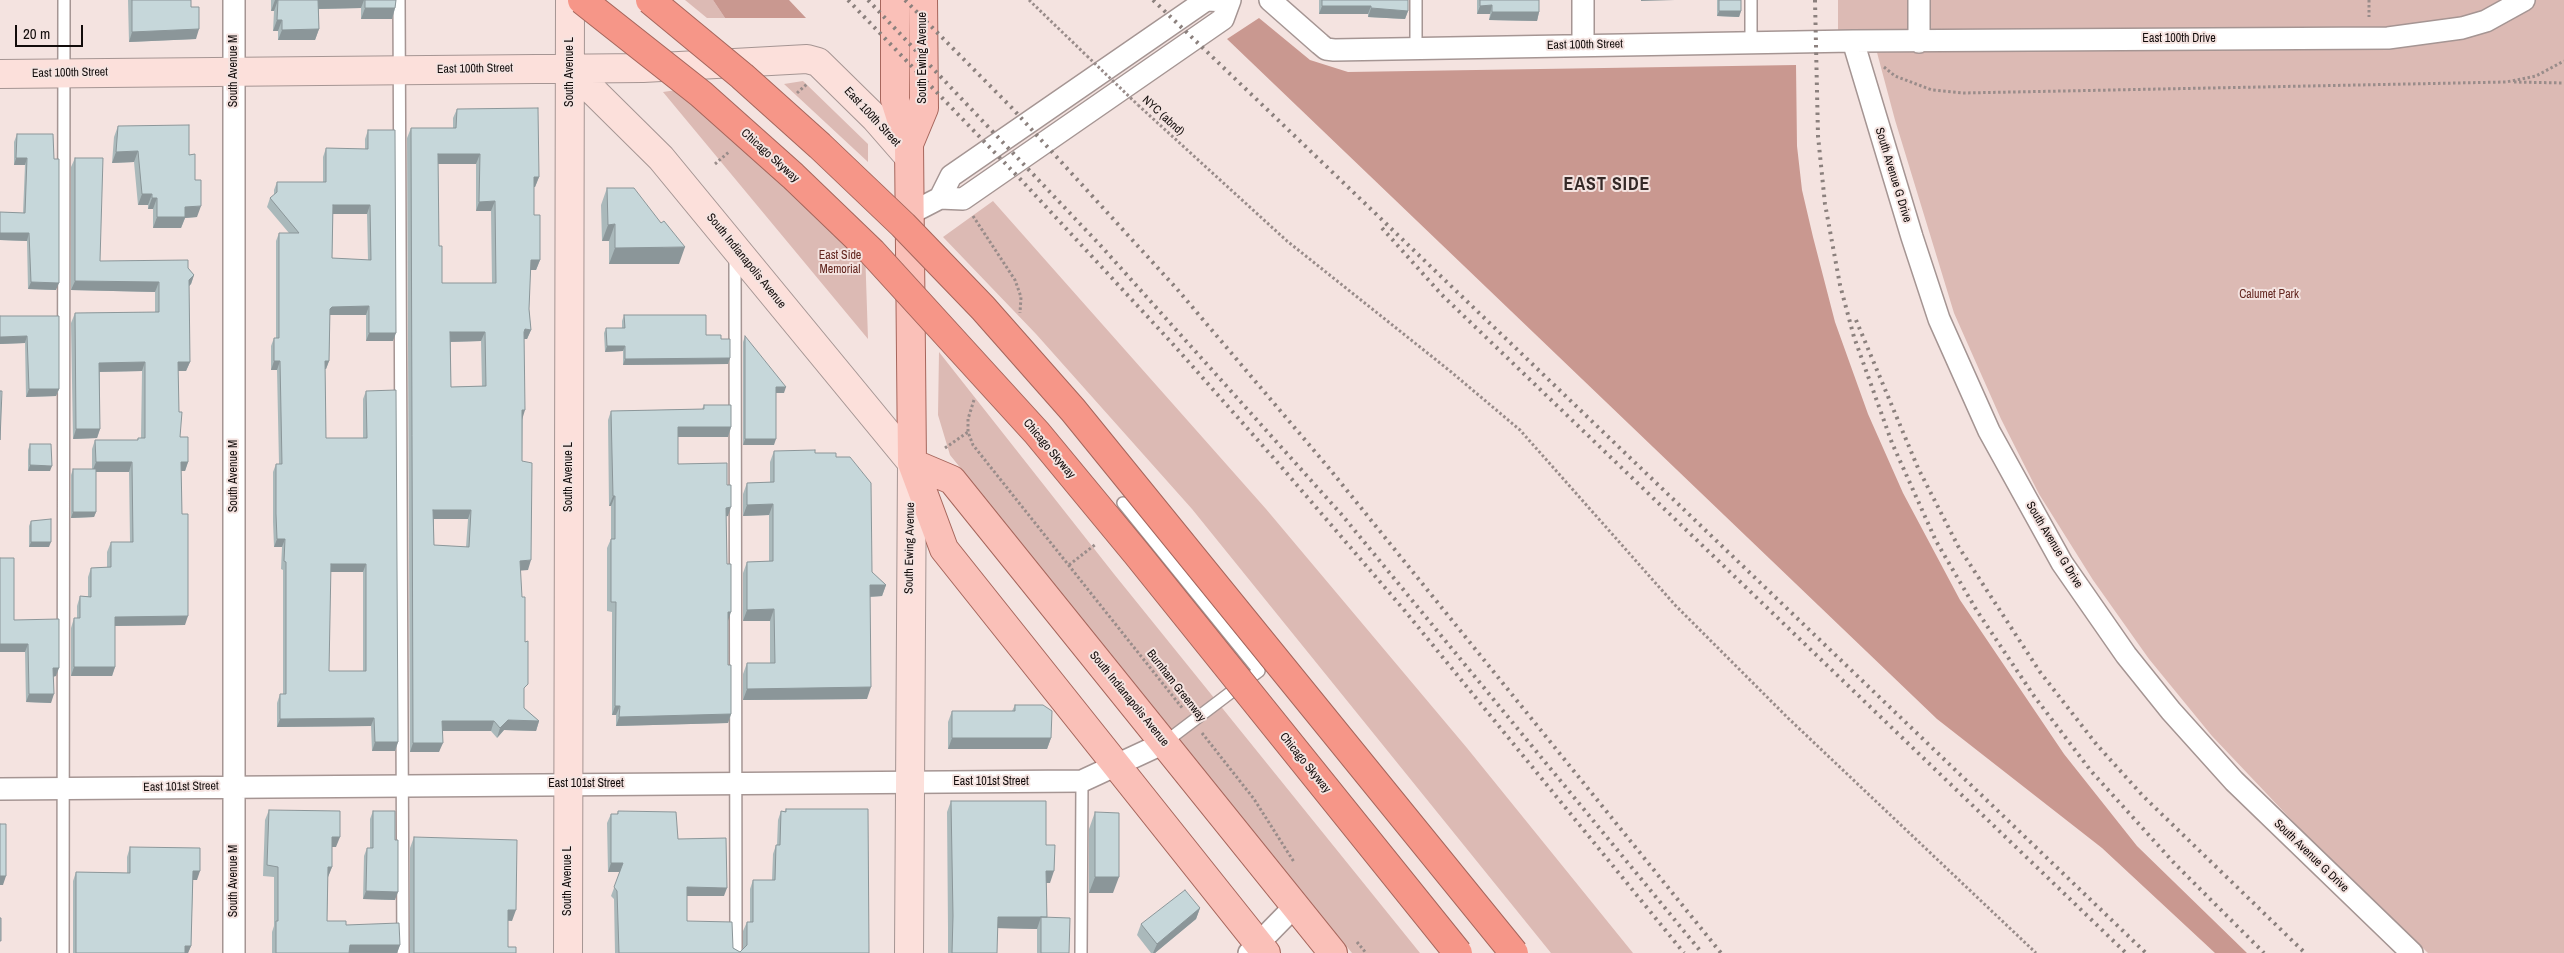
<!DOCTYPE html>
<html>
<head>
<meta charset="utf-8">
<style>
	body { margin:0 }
	#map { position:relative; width:2564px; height:953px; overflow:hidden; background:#f4e3e0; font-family:"Archivo Narrow",sans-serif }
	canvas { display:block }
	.scale { position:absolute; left:15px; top:25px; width:68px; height:22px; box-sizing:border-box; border:2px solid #120c0b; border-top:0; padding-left:6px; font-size:15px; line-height:18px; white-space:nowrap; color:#120c0b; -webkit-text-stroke:4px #f4e3e0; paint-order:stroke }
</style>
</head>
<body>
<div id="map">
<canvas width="2564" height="953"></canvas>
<div class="scale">20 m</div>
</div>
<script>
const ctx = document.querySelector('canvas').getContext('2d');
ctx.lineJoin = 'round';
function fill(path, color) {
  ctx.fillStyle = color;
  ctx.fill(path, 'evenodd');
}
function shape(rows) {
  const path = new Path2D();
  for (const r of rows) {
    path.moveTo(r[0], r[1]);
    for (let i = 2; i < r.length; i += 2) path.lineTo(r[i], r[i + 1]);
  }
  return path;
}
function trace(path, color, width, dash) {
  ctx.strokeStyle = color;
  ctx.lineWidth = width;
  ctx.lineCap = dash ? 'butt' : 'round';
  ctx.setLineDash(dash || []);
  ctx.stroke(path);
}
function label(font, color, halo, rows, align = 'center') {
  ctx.font = font + ' "Archivo Narrow",sans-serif';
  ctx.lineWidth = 4;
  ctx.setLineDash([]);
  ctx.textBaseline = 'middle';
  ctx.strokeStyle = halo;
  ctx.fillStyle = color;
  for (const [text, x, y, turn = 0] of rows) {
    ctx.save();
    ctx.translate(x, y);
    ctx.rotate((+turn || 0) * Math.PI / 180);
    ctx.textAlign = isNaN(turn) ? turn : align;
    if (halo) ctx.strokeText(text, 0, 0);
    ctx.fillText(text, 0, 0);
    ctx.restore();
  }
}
const green = shape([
	[685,0,713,0,725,18,707,18],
	[1838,0,2564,0,2564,953,2428,953,2320,850,2212,736,2149,659,2093,580,2039,494,2001,419,1954,313,1895,120,1871,30,1838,30],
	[803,81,868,144,868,162,784,84],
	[676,90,865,249,868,339,663,92],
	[993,201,1266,509,1467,748,1633,953,1551,953,1192,509,1036,334,943,237],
	[939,352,1114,574,1420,953,1352,953,950,455,938,415]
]);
const forest = shape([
	[713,0,789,0,806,18,725,18],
	[1259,18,1310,60,1348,72,1796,65,1797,146,1802,190,1813,237,1835,322,1868,414,1903,493,1960,600,2064,754,2137,846,2247,953,2215,953,2102,848,1937,719,1227,39]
]);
const path = shape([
	[1029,0,1087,56],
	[2369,0,2369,17],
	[1884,67,1895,76,1932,90,1964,93,2506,82,2536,76,2564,61],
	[2514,82,2564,83],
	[797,93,807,84],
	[1138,105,1287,241,1450,371,1520,430,1675,605,1788,718,2036,953],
	[715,164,730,151],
	[973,216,1015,280,1021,297,1020,313],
	[974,400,968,419,968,432,973,445,1183,709],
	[945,448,968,432],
	[1069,565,1096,544],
	[1202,733,1254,799,1294,862],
	[1357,942,1366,953]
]);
const lane = shape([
	[399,0,403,953],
	[1416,0,1416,48],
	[1751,43,1751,0],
	[735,256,736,953],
	[1123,503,1259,671,1164,743],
	[63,953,64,0],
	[1081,953,1082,781]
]);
const street = shape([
	[234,0,234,953],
	[1270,0,1320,44,1326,49,1334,50,1853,41,2388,38,2462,28,2486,21,2524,0],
	[1853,41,1912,237,1939,319,1989,431,2062,563,2126,655,2171,711,2234,781,2412,953],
	[1919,42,1919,0],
	[1583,45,1583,0],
	[940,198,951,176,1206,0,1229,1],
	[911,213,940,198,963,199,1223,19,1230,0],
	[0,789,1082,781,1164,743],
	[1249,953,1295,906]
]);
const secondary = shape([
	[570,68,661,158,912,463,909,953],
	[0,74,643,68,807,59,818,62,875,118,909,157],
	[568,953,570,0]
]);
const primary = shape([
	[895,0,895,100,909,144,912,463,944,549,1266,953],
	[909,144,924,108,923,0],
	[912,463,952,480,1333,953]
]);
const rail = shape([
	[848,0,1024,183,1171,342,1278,463,1405,611,1684,953],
	[868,0,1101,246,1342,515,1702,953],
	[905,0,1012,108,1177,289,1328,467,1721,953],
	[1153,0,2146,953],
	[1815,0,1818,136,1825,204,1840,285,1854,337,1892,443,1936,541,1977,611,2034,696,2091,771,2175,864,2264,953],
	[1382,228,1442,295,2126,953],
	[1856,320,1918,468,1958,546,2040,672,2097,745,2143,796,2305,953]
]);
const pathBridge = shape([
	[1087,56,1138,105]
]);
const highwayBridge = shape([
	[582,0,701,94,793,176,872,252,1037,433,1137,554,1458,953],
	[650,0,742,76,820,146,903,225,983,308,1073,410,1514,953]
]);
const wall = shape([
	[128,0,191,0,191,7,196,39,129,42],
	[271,0,396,0,395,8,392,19,361,19,361,8,319,9,319,29,315,40,278,40,278,31,273,31,274,11,271,11],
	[1319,0,1408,0,1408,11,1405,19,1368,17,1368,14,1319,14],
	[1477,0,1539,0,1539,12,1537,21,1489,20,1490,14,1477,14],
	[1717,0,1741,0,1741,11,1739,17,1717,16],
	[457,109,539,177,535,187,534,187,534,215,540,260,536,270,530,270,529,309,531,330,527,339,524,339,522,461,528,570,520,570,524,708,539,721,536,731,504,730,497,738,491,731,443,731,439,752,410,752,407,138,411,128,453,128,453,118],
	[438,164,476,164,476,211,491,211,492,283,442,283,439,246],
	[481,341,482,386,451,387,451,342],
	[434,519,468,519,466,547,434,545],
	[118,126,189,155,195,180,197,217,185,218,181,228,153,228,153,209,148,209,148,205,138,205,134,162,112,163,114,137],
	[368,130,393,341,366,341,366,315,330,315,329,361,326,369,325,369,326,438,363,438,363,399,366,391,398,742,395,751,372,751,371,726,277,727,277,703,280,694,283,694,283,570,281,569,282,547,274,547,273,522,273,472,276,464,279,464,277,370,271,370,271,346,274,338,276,338,276,241,279,233,289,233,267,207,270,198,274,195,274,190,277,182,323,182,323,157,326,148,365,149,365,139],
	[333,214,367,214,368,260,332,258],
	[330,572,363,572,363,671,329,671],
	[17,134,53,134,56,290,28,289,27,241,0,240,0,212,23,213,25,165,14,165,14,142],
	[75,158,100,261,188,268,194,275,191,284,189,286,190,362,186,371,178,371,179,412,180,437,188,462,185,471,181,471,185,625,115,626,115,667,112,676,71,676,71,628,74,618,77,618,77,606,80,596,88,596,88,577,91,568,107,567,107,552,111,542,130,542,129,472,96,472,96,512,94,517,71,518,71,475,73,469,92,469,92,449,95,440,137,440,138,438,141,438,142,371,100,372,100,429,97,438,73,439,71,323,75,313,155,312,155,292,71,290,71,167],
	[607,188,679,264,609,264,609,241,602,241,601,205],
	[624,315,721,339,730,358,728,364,623,365,623,351,605,352,604,333,606,328,622,328,622,321],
	[59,316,59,389,56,396,26,397,25,343,0,344],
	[745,336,784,393,776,393,774,445,743,445,743,342],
	[704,405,731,427,728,437,678,437,678,464,727,485,728,516,726,516,728,665,731,714,728,723,616,726,616,715,612,715,612,612,607,611,607,548,611,539,611,506,609,506,608,420,611,411,702,409],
	[30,444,50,471,28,471,28,450],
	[774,451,815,453,836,457,872,572,886,585,882,596,870,597,867,699,743,700,743,674,747,663,770,663,770,621,743,621,743,573,747,562,769,561,769,515,743,516,743,494,747,483,770,482,770,462],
	[31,521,49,547,29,547,29,526],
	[14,620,56,676,53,677,51,703,26,702,25,652,0,652],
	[1015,705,1051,738,1047,749,948,749,948,722,952,711,1012,711],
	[951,801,1046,845,1050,883,1046,883,1047,917,1069,953,1037,953,1037,929,997,928,997,953,948,953,948,928,947,812],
	[786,809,869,953,615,953,614,899,611,896,620,872,608,872,607,823,611,814,617,814,618,811,678,839,724,896,687,896,687,921,740,952,743,948,743,931,747,922,750,922,750,889,753,880,772,880,773,854,776,845,777,845,778,820,781,811,785,811],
	[269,810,336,847,332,847,332,867,328,877,327,921,346,925,400,945,397,953,272,953,272,932,274,926,274,877,263,876,265,820],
	[373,811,395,900,363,899,364,856,367,848,370,848,370,819],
	[1095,812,1113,893,1089,893,1089,829],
	[414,837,512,921,508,921,508,947,516,953,410,953,410,848],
	[130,847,197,880,193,880,191,946,188,953,73,953,73,881,76,872,127,873,127,857],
	[1200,908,1196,919,1155,953,1151,953,1137,935,1141,924]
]);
const shadedWall = shape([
	[275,0,278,0,274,11,271,11],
	[318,0,364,0,361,8,315,9],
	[1641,0,1675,0,1641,1],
	[1492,5,1490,14,1477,14,1480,6],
	[1322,6,1371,6,1368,14,1319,14],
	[365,8,395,8,392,19,361,19],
	[1371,8,1408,11,1405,19,1368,17],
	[1719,11,1741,11,1739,17,1717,16],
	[1492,12,1539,12,1537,21,1489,20],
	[277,20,282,20,278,31,273,31],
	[199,29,196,39,129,42,132,32],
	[319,29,315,40,278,40,282,30],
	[138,151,134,162,112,163,116,152],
	[438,154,480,154,476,164,435,164],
	[16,158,27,158,25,165,14,165],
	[534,177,539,177,535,187,531,187],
	[142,194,152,194,148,205,138,205],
	[152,198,157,198,153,209,148,209],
	[495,201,491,211,476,211,479,202],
	[333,205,370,205,367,214,330,214],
	[201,206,197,217,185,218,181,228,153,228,157,217,185,207],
	[615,224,609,241,602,241,608,225],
	[0,233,29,233,27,241,0,240],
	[685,247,679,264,609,264,615,248],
	[531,260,540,260,536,270,527,270],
	[194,275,191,284,186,289,189,280],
	[75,281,159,282,155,292,71,290],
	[31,282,59,283,56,290,28,289],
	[369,306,366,315,329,315,330,309,332,307],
	[525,329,531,330,527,339,522,339],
	[450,332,485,332,481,341,447,342],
	[369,333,396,333,393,341,366,341],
	[27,336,25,343,0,344,0,337],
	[607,346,625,346,623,351,605,352],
	[730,358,728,364,623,365,625,359],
	[274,361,280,361,277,370,271,370],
	[325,361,329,361,326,369,322,369],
	[145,362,142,371,96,372,99,363],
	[178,362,190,362,186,371,175,371],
	[776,387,786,387,784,393,774,393],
	[29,389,59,389,56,396,26,397],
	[522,410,525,410,522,420],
	[678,427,731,427,728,437,674,437],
	[76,429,100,429,97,438,73,439],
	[745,439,776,439,774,445,743,445],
	[96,462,132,462,129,472,92,472],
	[181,462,188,462,185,471,178,471],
	[30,465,52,466,50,471,28,471],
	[613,496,615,496,611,506,609,506],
	[773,504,769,515,743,516,747,505],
	[731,507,728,516,723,517,726,508],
	[433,510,471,510,468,519,430,519],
	[73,512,96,512,94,517,71,518],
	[277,539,285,539,282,547,274,547],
	[31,542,51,542,49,547,29,547],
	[531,560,528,570,516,571,520,561],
	[331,564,366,564,363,572,327,572],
	[870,585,886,585,882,596,866,597],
	[774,609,770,621,743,621,747,610],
	[728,612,731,612,728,621],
	[188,616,185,625,111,626,115,617],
	[0,644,28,644,25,652,0,652],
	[74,667,115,667,112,676,71,676],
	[53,668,59,668,56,676,50,677],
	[871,687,867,699,743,700,747,689],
	[29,694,54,694,51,703,26,702],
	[615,706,620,706,616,715,612,715],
	[731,714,728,723,616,726,619,717],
	[374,718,371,726,277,727,280,719],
	[508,720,539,721,536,731,504,730,497,738,500,728],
	[442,721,494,721,491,731,439,731],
	[952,738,1051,738,1047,749,948,749],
	[375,742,398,742,395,751,372,751],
	[413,743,443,743,439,752,410,752],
	[332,837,340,837,336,847,328,847],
	[611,863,623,863,620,872,608,872],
	[328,867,332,867,328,877],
	[193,871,200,871,197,880,190,880],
	[1046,871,1054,871,1050,883,1042,883],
	[0,876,6,876,3,885,0,885],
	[1095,877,1119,877,1113,893,1089,893],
	[687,887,727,888,724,896,684,896],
	[366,891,398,892,395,900,363,899],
	[1200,908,1196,919,1155,953,1153,953,1157,944],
	[508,910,516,910,512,921,505,920],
	[998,917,1047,917,1041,917,1037,929,993,928],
	[350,945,400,945,397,953,347,953],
	[185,946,191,946,188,953,183,953]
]);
const building = shape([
	[132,0,191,0,191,7,199,7,199,29,132,32,132,0],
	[278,0,318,0,319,29,282,30,282,20,277,20,278,0],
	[365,0,396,0,395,8,365,8,365,0],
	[1322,0,1408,0,1408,11,1371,8,1371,6,1322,6,1322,0],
	[1480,0,1539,0,1539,12,1492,12,1492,5,1480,6,1480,0],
	[1719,0,1741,0,1741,11,1719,11,1719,0],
	[538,108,539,177,534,177,534,215,540,215,540,260,531,260,529,309,531,330,525,329,524,332,525,410,522,410,522,461,532,463,531,560,520,561,522,597,525,597,525,642,528,641,528,684,524,688,524,708,539,721,508,720,500,728,494,721,442,721,443,743,413,743,411,128,456,128,457,109,538,108],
	[438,154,480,154,479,202,495,201,496,283,442,283,442,246,439,246,438,154],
	[450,332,485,332,486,386,451,387,450,332],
	[433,510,471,510,469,547,434,545,433,510],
	[189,125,189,155,195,154,195,180,201,180,201,206,185,207,185,217,157,217,157,198,152,198,152,194,142,194,138,151,116,152,118,126,189,125],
	[368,130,395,130,396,333,369,333,369,306,332,307,330,309,329,361,325,361,326,438,367,438,366,391,396,390,398,742,375,742,374,718,280,719,280,694,286,694,286,562,284,561,285,539,277,539,276,514,276,464,282,464,280,361,274,361,274,338,279,338,279,233,299,233,270,198,277,192,277,182,326,182,326,148,368,149,368,130],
	[333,205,370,205,371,260,332,258,333,205],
	[331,564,366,564,366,671,329,671,331,564],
	[17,134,53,134,54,159,59,159,59,283,31,282,29,233,0,233,0,212,25,213,27,158,16,158,17,134],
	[75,158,103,158,100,261,188,260,188,268,194,275,189,280,190,362,178,362,179,412,182,412,180,437,188,437,188,462,181,462,182,514,188,514,188,616,115,617,115,667,74,667,74,618,80,618,80,596,91,597,91,568,111,567,111,542,133,542,132,462,96,462,95,440,138,440,138,438,145,438,145,362,99,363,100,429,76,429,75,313,159,312,159,282,75,281,75,158],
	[607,188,634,188,661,223,664,221,685,247,615,248,615,224,608,225,607,188],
	[624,315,706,315,706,335,721,335,721,339,730,339,730,358,625,359,625,346,607,346,606,328,625,328,624,315],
	[0,316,59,316,59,389,29,389,27,336,0,337,0,316],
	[745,336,786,387,776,387,776,439,745,439,745,336],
	[0,391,2,391,0,440,0,391],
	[704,405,731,405,731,427,678,427,678,464,727,463,727,485,731,485,731,507,726,508,727,564,731,564,731,612,728,612,728,665,731,665,731,714,619,717,620,706,615,706,616,602,611,602,611,539,615,539,615,496,613,496,611,411,704,409,704,405],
	[30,444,51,444,52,466,30,465,30,444],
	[815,450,815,453,836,453,836,457,850,457,871,483,872,572,886,585,870,585,871,687,747,689,747,663,775,663,774,609,747,610,747,562,773,561,773,504,747,505,747,483,774,482,774,451,815,450],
	[73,469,96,469,96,512,73,512,73,469],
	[51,519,51,542,31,542,31,521,51,519],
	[0,558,14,558,14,620,59,619,59,668,53,668,54,694,29,694,28,644,0,644,0,558],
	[1015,705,1043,705,1052,711,1051,738,952,738,952,711,1015,711,1015,705],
	[951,801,1046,801,1046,845,1055,845,1054,871,1046,871,1047,917,998,917,997,953,952,953,953,916,951,801],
	[786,809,868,809,869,953,619,953,617,891,614,887,623,863,611,863,611,814,618,814,618,811,676,812,678,839,726,838,727,888,687,887,687,921,732,922,733,948,740,952,747,945,747,922,753,922,753,880,775,880,776,845,780,845,781,811,786,812,786,809],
	[269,810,340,811,340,837,332,837,332,867,328,867,327,921,346,921,346,925,399,923,400,945,350,945,349,953,276,953,276,921,278,921,278,867,267,865,269,810],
	[373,811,395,811,395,840,398,840,398,892,366,891,367,848,373,848,373,811],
	[1095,812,1119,813,1119,877,1095,877,1095,812],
	[0,824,6,824,6,876,0,876,0,824],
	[414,837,517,840,516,910,508,910,508,947,516,947,516,953,414,953,414,837],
	[130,847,200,848,200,871,193,871,191,946,185,946,185,953,76,953,76,872,130,873,130,847],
	[1185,890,1200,908,1157,944,1141,924,1185,890],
	[1041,917,1070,918,1069,953,1041,953,1041,917],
	[0,918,1,918,1,941,0,941,0,918]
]);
const streetNames = [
	["East 100th Drive",2179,39],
	["East 100th Street",1585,45,-1],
	["South Ewing Avenue",923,58,-90],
	["East 100th Street",475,69,-1],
	["South Avenue M",234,71,-90],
	["South Avenue L",570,72,-90],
	["East 100th Street",70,73,-1],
	["NYC (abnd)",1163,116,43],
	["East 100th Street",872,117,47],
	["Chicago Skyway",770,156,42],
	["South Avenue G Drive",1893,175,73],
	["South Indianapolis Avenue",746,261,51],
	["Chicago Skyway",1049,449,50],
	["South Avenue M",234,476,-90],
	["South Avenue L",569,477,-90],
	["South Avenue G Drive",2054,545,59],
	["South Ewing Avenue",910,548,-89],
	["Burnham Greenway",1176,686,52],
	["South Indianapolis Avenue",1129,699,51],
	["Chicago Skyway",1305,763,51],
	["East 101st Street",991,782],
	["East 101st Street",586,784],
	["East 101st Street",181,787,-1],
	["South Avenue G Drive",2311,856,44],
	["South Avenue M",234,881,-90],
	["South Avenue L",568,881,-90]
];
const parkNames = [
	["East Side",840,256],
	["Memorial",840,270],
	["Calumet Park",2269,295]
];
const districtNames = [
	["EAST SIDE",1607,185]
];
fill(green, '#dcbab4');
fill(forest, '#c99890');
trace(lane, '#a59593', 14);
trace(street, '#a59593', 24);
trace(secondary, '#a59593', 30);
trace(primary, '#a6665c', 30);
trace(path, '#998c8a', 3, [2.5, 2.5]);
trace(lane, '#fff', 11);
trace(street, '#fff', 21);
trace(secondary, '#fce0db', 28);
trace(primary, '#fac0b8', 28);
trace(rail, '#8b807d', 4, [2.5, 5]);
trace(highwayBridge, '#a6665c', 30, []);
trace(pathBridge, '#998c8a', 3, [2.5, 2.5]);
trace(highwayBridge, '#f69688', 28);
fill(wall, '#aab9bb');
fill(shadedWall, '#8b9699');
fill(building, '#c6d7da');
trace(building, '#8b9699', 1);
label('12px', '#120c0b', '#f4e3e0', streetNames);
label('12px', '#63261f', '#f4e3e0', parkNames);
ctx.letterSpacing = '1px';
label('bold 18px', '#352927', '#f4e3e0', districtNames);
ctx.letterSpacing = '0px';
</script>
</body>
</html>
